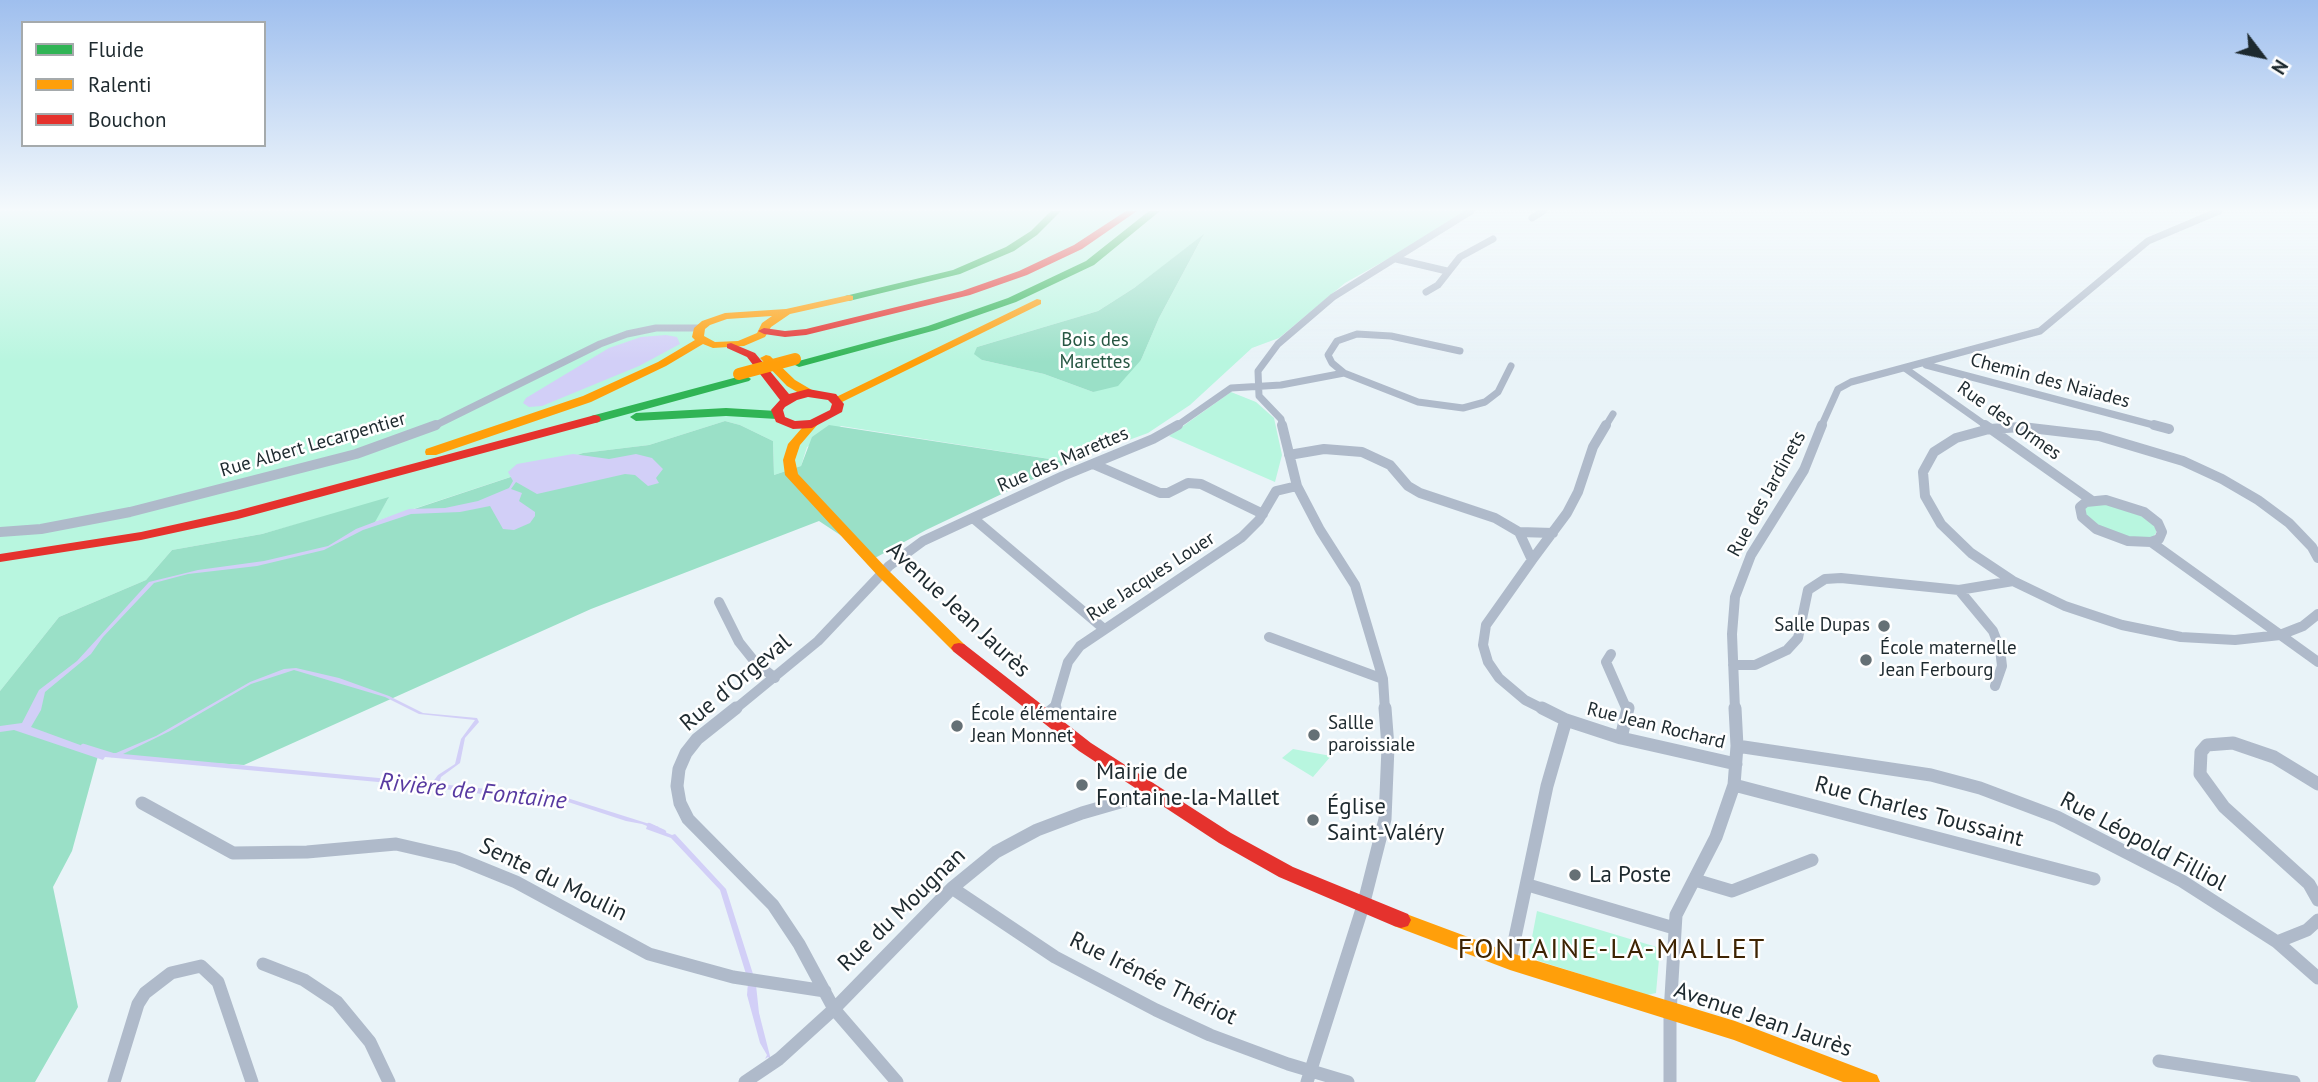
<!DOCTYPE html>
<html>
<head>
<meta charset="utf-8">
<style>
	body { margin:0 }
	#map { position:relative; width:2318px; height:1082px; overflow:hidden; background:#e9f3f8; font-family:"PT Sans",sans-serif }
	canvas { display:block }
	.legend { position:absolute; left:21px; top:21px; width:245px; height:126px; box-sizing:border-box; background:#fff; border:2px solid #a5aaac; margin:0; padding:9px 12px; list-style:none; font-size:21px; color:#1e2a2f }
	.legend li { display:flex; align-items:center; gap:14px; height:35px }
	.legend b { width:35px; border:2px solid #a5aaac }
	.north { position:absolute; left:2227px; top:21px; width:70px; height:70px; -webkit-text-stroke:5px #fff; paint-order:stroke; rotate:122deg; font-size:19px; font-weight:700; line-height:28px; text-align:center; color:#1e2a2f }
	.north::after { content:''; display:block; margin:auto; width:24px; height:32px; background:#1e2a2f; clip-path:polygon(50% 0,100% 100%,50% 72%,0 100%) }
</style>
</head>
<body>
<div id="map">
<canvas width="2318" height="1082"></canvas>
<ul class="legend">
<li><b style="height:9px;background:#30b455"></b>Fluide</li>
<li><b style="height:9px;background:#ff9f0a"></b>Ralenti</li>
<li><b style="height:9px;background:#e5322d"></b>Bouchon</li>
</ul>
<div class="north">N</div>
</div>
<script>
const ctx = document.querySelector('canvas').getContext('2d');
ctx.lineJoin = 'round';
function fill(path, color) {
  ctx.fillStyle = color;
  ctx.fill(path, 'evenodd');
}
function shape(rows) {
  const path = new Path2D();
  for (const r of rows) {
    path.moveTo(r[0], r[1]);
    for (let i = 2; i < r.length; i += 2) path.lineTo(r[i], r[i + 1]);
  }
  return path;
}
function trace(path, color, width, dash) {
  ctx.strokeStyle = color;
  ctx.lineWidth = width;
  ctx.lineCap = dash ? 'butt' : 'round';
  ctx.setLineDash(dash || []);
  ctx.stroke(path);
}
function label(font, color, halo, rows, align = 'center') {
  ctx.font = font + ' "PT Sans",sans-serif';
  ctx.lineWidth = 5;
  ctx.setLineDash([]);
  ctx.textBaseline = 'middle';
  ctx.strokeStyle = halo;
  ctx.fillStyle = color;
  for (const [text, x, y, turn = 0] of rows) {
    ctx.save();
    ctx.translate(x, y);
    ctx.rotate((+turn || 0) * Math.PI / 180);
    ctx.textAlign = isNaN(turn) ? turn : align;
    if (halo) ctx.strokeText(text, 0, 0);
    ctx.fillText(text, 0, 0);
    ctx.restore();
  }
}
const green = shape([
	[0,211,1468,211,1452,223,1345,283,1279,338,1252,348,1190,405,1148,433,1069,462,841,426,807,447,801,466,774,475,773,441,740,425,725,421,649,445,583,453,374,522,388,499,262,534,172,550,146,580,59,617,0,691],
	[1203,236,1159,318,1141,360,1093,392,1044,374,982,360,977,347,1098,311,1134,288],
	[1231,392,1256,402,1274,418,1282,455,1275,482,1169,436],
	[2099,502,2144,515,2156,528,2156,533,2152,538,2122,538,2084,517,2084,506],
	[1293,749,1331,756,1313,777,1282,758],
	[1537,911,1660,948,1656,993,1647,995,1539,961,1529,953]
]);
const forest = shape([
	[1204,234,1159,318,1141,360,1118,386,1093,392,1044,374,982,360,974,354,977,347,1098,311,1134,288],
	[725,421,740,425,773,441,774,475,801,466,812,437,829,425,1069,462,926,530,875,558,819,521,591,609,244,765,98,756,72,851,53,887,78,1007,35,1082,0,1082,0,691,59,617,146,580,172,550,262,534,389,497,375,522,583,453,649,445]
]);
const water = shape([
	[666,335,677,337,680,344,639,366,542,406,529,407,523,403,526,398,609,348,641,337],
	[573,454,609,459,636,454,652,458,663,469,656,478,659,483,648,486,635,475,625,474,537,494,516,482,511,489,522,493,519,501,535,512,535,516,530,523,514,530,503,529,490,506,460,512,411,514,363,530,324,550,257,566,188,574,154,583,103,637,91,654,45,692,41,710,31,727,102,753,116,753,156,736,250,682,284,669,296,668,339,678,389,696,423,713,477,718,479,722,465,738,460,763,441,777,439,784,564,797,659,827,672,827,653,827,672,835,675,834,726,889,753,974,746,974,720,890,671,838,646,829,647,826,642,824,626,821,562,800,497,796,422,786,105,757,103,760,14,730,0,732,0,726,22,723,39,690,77,661,149,582,198,570,264,561,328,546,356,529,409,509,445,508,478,501,509,488,513,481,508,472,517,464],
	[294,670,385,697,419,714,475,720,461,739,455,764,438,775,432,783,123,754,170,731,251,684],
	[748,983,756,985,759,1013,771,1060,768,1057,765,1059,767,1055,760,1043,747,995]
]);
const stream = shape([
	[83,746,112,755],
	[649,825,664,832],
	[750,989,758,1019]
]);
const streetFar2 = shape([
	[1532,218,1543,211],
	[1396,259,1447,271],
	[1426,292,1438,285,1460,257,1493,239],
	[1926,365,2161,427],
	[1906,369,1988,427],
	[1344,373,1332,363,1328,355,1337,341,1357,334,1391,336,1460,351],
	[432,427,600,344,627,334,656,328,700,328],
	[1175,427,1231,388,1281,385,1344,373,1418,402,1463,408,1485,402,1498,392,1511,366],
	[1283,427,1281,419,1259,396,1258,371,1278,344,1333,297,1471,211],
	[1605,427,1613,414],
	[1821,427,1838,389,1851,382,2040,331,2148,241,2219,211]
]);
const streetFar1 = shape([
	[1282,425,1297,486,1320,530,1355,585,1383,679,1385,710],
	[1985,425,2091,500],
	[2154,425,2169,429],
	[1289,455,1324,449,1362,452,1390,465,1408,486,1420,493,1495,518,1519,532,1532,560,1486,625,1483,645,1488,662,1499,678,1525,700,1545,710],
	[1093,464,1160,493,1168,493,1188,483,1201,484,1263,514],
	[2106,500,2144,512,2158,523,2162,532,2159,539,2151,542,2128,541,2096,529,2082,517,2080,507,2086,502,2106,500],
	[973,518,1103,628],
	[0,532,41,529,130,512,356,454,436,425],
	[1519,532,1553,533],
	[2151,542,2318,662],
	[2318,558,2312,547,2289,523,2258,500,2222,479,2183,461,2099,436,2022,427,1989,429,1956,438,1934,452,1923,472,1925,496,1941,524,1971,553,2013,581,2065,606,2122,625,2181,637,2235,640,2280,635,2303,626,2318,614],
	[1532,560,1567,513,1578,492,1593,447,1606,425],
	[1959,590,1993,631,2000,649,2002,666,1995,686],
	[719,602,739,642,755,662,775,678],
	[1269,637,1383,679],
	[1611,654,1606,662,1627,710],
	[1733,665,1755,665,1787,650,1798,638,1808,590,1825,579,1841,578,1959,590,2013,581],
	[734,710,818,641,889,566,923,541,1063,476,1153,439,1178,425],
	[1054,710,1068,662,1080,646,1242,537,1259,520,1276,491,1297,486],
	[1735,710,1732,634,1735,597,1751,555,1804,470,1822,425]
]);
const street = shape([
	[736,708,697,739,686,753,679,769,677,786,680,803,688,819,773,905,799,944,834,1009,897,1082],
	[1542,708,1566,720,1621,738,1736,764],
	[1045,716,1055,708],
	[1621,738,1628,708],
	[1737,746,1931,775,1980,788,2057,817,2182,881,2277,942,2318,978],
	[2318,784,2274,757,2233,743,2207,745,2201,752,2200,774,2224,807,2309,884,2318,900],
	[1734,785,2094,879],
	[142,803,233,853,307,852,396,844,457,858,516,882,649,954,733,977,825,991],
	[1695,880,1732,891,1812,860],
	[1528,885,1674,928],
	[952,888,1055,957,1156,1010,1210,1035,1288,1064,1348,1082],
	[2277,942,2307,930,2318,920],
	[1510,961,1547,786,1566,720],
	[263,964,304,980,337,1002,370,1042,389,1082],
	[2159,1061,2294,1082],
	[114,1082,138,1004,145,993,171,973,201,966,218,982,252,1082],
	[745,1082,779,1059,834,1009,952,888,996,852,1037,830,1082,813,1141,796,1150,789],
	[1307,1082,1363,906,1385,819,1388,747,1385,708],
	[1670,1082,1670,1013,1676,915,1716,837,1734,785,1737,746,1735,708]
]);
const fast = shape([
	[1051,211,1061,211,1037,235,1014,251,960,274,849,301,844,298,845,296,953,270,1006,247,1031,231,1051,211],
	[1149,211,1160,211,1094,265,1016,302,936,330,799,367,793,364,795,362,928,326,1008,298,1086,261,1149,211],
	[745,375,751,379,749,381,595,423,589,419,591,416,745,375],
	[726,408,777,411,783,415,777,419,726,416,636,421,630,417,636,413,726,408]
]);
const slow = shape([
	[849,295,853,296,853,300,790,314,771,327,765,337,744,346,713,348,703,344,666,366,591,402,436,455,426,455,425,452,426,449,583,396,658,362,695,340,692,337,694,328,702,321,725,313,786,309,849,295],
	[772,316,762,323,757,333,738,341,715,342,704,336,705,329,710,325,727,319,772,316],
	[1037,299,1041,300,1041,304,840,403,832,403,830,400,1037,299],
	[766,355,770,356,795,380,812,390,812,396,804,396,787,386,760,358,766,355],
	[812,420,818,424,800,445,795,460,798,474,888,570,964,644,967,648,964,652,954,652,878,576,785,475,783,460,788,444,808,421,812,420],
	[1401,912,1511,953,1735,1021,1877,1075,1880,1082,1843,1082,1734,1040,1510,970,1394,926,1391,920,1394,914,1401,912]
]);
const jam = shape([
	[1126,211,1137,211,1082,249,1027,275,970,295,806,335,785,337,764,334,758,331,764,328,785,331,806,329,962,291,1019,271,1074,245,1126,211],
	[731,343,755,353,789,394,808,389,836,394,844,404,842,412,812,428,793,429,776,422,771,410,780,400,747,357,727,348,727,344,731,343],
	[808,397,828,400,832,404,830,410,810,420,795,421,785,417,783,410,785,407,797,400,808,397],
	[595,415,599,416,601,419,599,422,238,519,141,540,0,562,0,554,141,532,236,511,595,415],
	[959,643,964,644,1091,743,1231,833,1293,867,1408,914,1411,920,1408,926,1401,928,1394,926,1279,877,1219,843,1079,751,954,652,951,648,954,644,959,643]
]);
const slowBridge = shape([
	[739,374,795,359]
]);
const markers = [
	[1884,626,7,"#657075"],
	[1866,660,7,"#657075"],
	[957,726,7,"#657075"],
	[1314,735,7,"#657075"],
	[1082,785,7,"#657075"],
	[1313,820,7,"#657075"],
	[1575,875,7,"#657075"]
];
const parkNames = [
	["Bois des",1095,341],
	["Marettes",1095,363]
];
const streetNames = [
	["Chemin des Naïades",2050,381,15],
	["Rue des Ormes",2009,421,35],
	["Rue Albert Lecarpentier",313,445,-16],
	["Rue des Marettes",1063,460,-23],
	["Rue des Jardinets",1767,494,-61],
	["Rue Jacques Louer",1151,577,-33],
	["Rue Jean Rochard",1656,726,14]
];
const poiNames = [
	["Salle Dupas",1870,626,"right"],
	["École maternelle",1880,649],
	["Jean Ferbourg",1880,671],
	["École élémentaire",971,715],
	["Jean Monnet",971,737],
	["Sallle",1328,724],
	["paroissiale",1328,746]
];
const nearStreetnames = [
	["Avenue Jean Jaurès",958,610,43],
	["Rue d'Orgeval",736,683,-40],
	["Rue Charles Toussaint",1919,812,15],
	["Rue Léopold Filliol",2143,842,28],
	["Sente du Moulin",553,880,26],
	["Rue du Mougnan",902,910,-44],
	["Rue Irénée Thériot",1153,979,26],
	["Avenue Jean Jaurès",1763,1020,19]
];
const nearPoinames = [
	["Mairie de",1096,772],
	["Fontaine-la-Mallet",1096,798],
	["Église",1327,807],
	["Saint-Valéry",1327,833],
	["La Poste",1589,875]
];
const nearWaternames = [
	["Rivière de Fontaine",473,792,6]
];
const nearQuarternames = [
	["FONTAINE-LA-MALLET",1612,950]
];
fill(green, '#b8f6df');
fill(forest, '#9ae0c7');
fill(water, '#d2cff7');
trace(stream, '#d2cff7', 4.5);
trace(streetFar2, '#afbaca', 7);
trace(streetFar1, '#afbaca', 10);
trace(street, '#afbaca', 13);
fill(fast, '#30b455');
fill(slow, '#ff9f0a');
fill(jam, '#e5322d');
trace(slowBridge, '#ff9f0a', 12);
const sky = ctx.createLinearGradient(0, 0, 0, 362);
sky.addColorStop(0, '#9fbfee');
sky.addColorStop(0.58, '#f5fafc');
sky.addColorStop(1, '#f5fafc00');
ctx.fillStyle = sky;
ctx.fillRect(0, 0, 2318, 362);
for (const [x, y, r, color] of markers) {
  const dot = new Path2D();
  dot.arc(x, y, r, 0, 2 * Math.PI);
  ctx.fillStyle = color;
  ctx.fill(dot);
  trace(dot, '#fff', 2.5);
}
label('19px', '#265642', '#fff', parkNames);
label('19px', '#1e2a2f', '#fff', streetNames);
label('19px', '#1e2a2f', '#fff', poiNames, 'left');
label('23px', '#1e2a2f', '#fff', nearStreetnames);
label('23px', '#1e2a2f', '#fff', nearPoinames, 'left');
label('italic 24px', '#583aa1', '#fff', nearWaternames);
ctx.letterSpacing = '2px';
label('28px', '#3e2403', '#fff', nearQuarternames);
ctx.letterSpacing = '0px';
</script>
</body>
</html>
